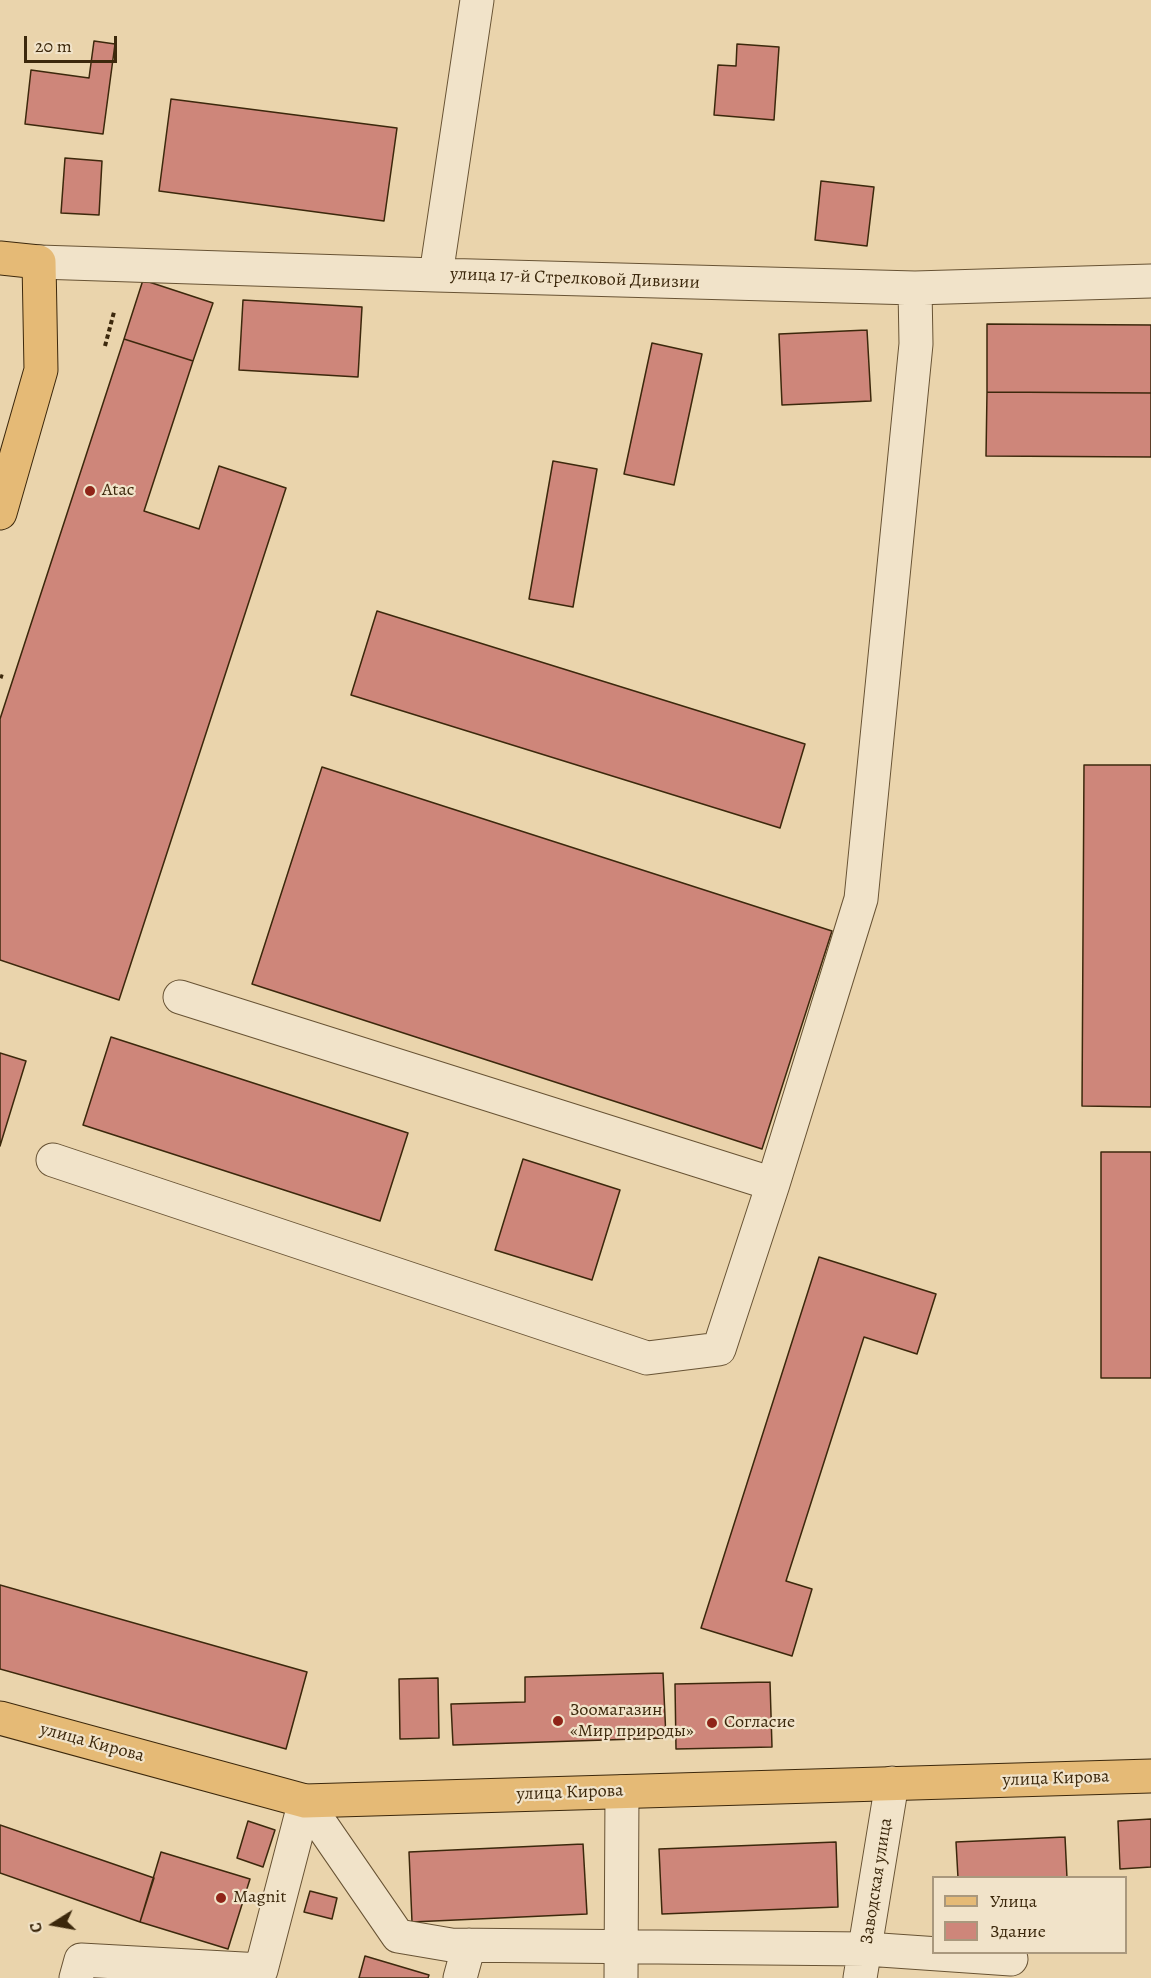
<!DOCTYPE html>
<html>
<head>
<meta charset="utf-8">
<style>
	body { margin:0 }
	#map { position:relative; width:1151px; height:1978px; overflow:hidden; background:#ead4ac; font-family:Alegreya,serif }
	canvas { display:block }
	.legend { position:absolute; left:932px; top:1876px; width:195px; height:78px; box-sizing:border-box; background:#f1e3c9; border:2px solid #a9987d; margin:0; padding:8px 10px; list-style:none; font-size:18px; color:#3c280c }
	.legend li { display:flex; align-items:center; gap:12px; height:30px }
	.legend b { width:30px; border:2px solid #a9987d }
	.north { position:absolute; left:24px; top:1894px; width:60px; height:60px; -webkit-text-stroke:4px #f1e3c9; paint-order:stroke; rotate:259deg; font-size:16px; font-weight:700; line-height:24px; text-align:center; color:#3c280c }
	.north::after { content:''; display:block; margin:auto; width:21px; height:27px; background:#3c280c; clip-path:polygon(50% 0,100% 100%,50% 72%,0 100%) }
	.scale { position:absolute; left:24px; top:36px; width:93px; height:27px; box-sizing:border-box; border:3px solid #3c280c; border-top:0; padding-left:8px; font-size:18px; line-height:21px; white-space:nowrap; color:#3c280c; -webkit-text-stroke:4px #f1e3c9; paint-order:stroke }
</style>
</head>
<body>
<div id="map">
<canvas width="1151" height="1978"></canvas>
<ul class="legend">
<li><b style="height:8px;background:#e5ba76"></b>Улица</li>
<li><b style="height:16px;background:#ce867a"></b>Здание</li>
</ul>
<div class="north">С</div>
<div class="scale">20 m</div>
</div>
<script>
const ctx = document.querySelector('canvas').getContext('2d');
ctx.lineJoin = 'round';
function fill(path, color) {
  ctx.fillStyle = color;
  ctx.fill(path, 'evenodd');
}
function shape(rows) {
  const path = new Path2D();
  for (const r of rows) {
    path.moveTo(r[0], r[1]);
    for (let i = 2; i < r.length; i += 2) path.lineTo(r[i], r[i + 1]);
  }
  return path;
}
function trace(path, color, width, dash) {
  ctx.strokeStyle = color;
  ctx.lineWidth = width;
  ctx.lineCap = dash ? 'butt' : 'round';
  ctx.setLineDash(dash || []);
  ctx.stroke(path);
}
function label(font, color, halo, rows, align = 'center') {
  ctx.font = font + ' Alegreya,serif';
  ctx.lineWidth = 4.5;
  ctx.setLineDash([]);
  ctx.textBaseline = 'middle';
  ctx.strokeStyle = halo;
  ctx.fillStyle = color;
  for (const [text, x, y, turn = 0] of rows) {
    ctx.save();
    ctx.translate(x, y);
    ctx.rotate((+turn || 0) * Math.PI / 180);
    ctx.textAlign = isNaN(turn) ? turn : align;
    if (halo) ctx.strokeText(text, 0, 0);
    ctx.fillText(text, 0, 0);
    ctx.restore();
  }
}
const building = shape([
	[94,41,115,44,103,134,25,124,31,70,89,78,94,41],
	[737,44,779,47,774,120,714,115,718,65,736,66,737,44],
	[171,99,397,128,384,221,159,191,171,99],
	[65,158,102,161,99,215,61,213,65,158],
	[821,181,874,187,867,246,815,240,821,181],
	[143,280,213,303,193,361,124,339,143,280],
	[243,300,362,307,358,377,239,370,243,300],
	[987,324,1151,325,1151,393,987,392,987,324],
	[867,330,871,401,782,405,779,334,867,330],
	[124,339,193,361,144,511,199,529,219,466,286,488,119,1000,0,960,0,719,124,339],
	[652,343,702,354,674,485,624,474,652,343],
	[987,392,1151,393,1151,457,986,456,987,392],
	[553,461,597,469,573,607,529,599,553,461],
	[377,611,805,744,780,828,351,695,377,611],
	[1084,765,1151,765,1151,1107,1082,1106,1084,765],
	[322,767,832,931,762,1149,252,984,322,767],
	[111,1037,408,1133,380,1221,83,1125,111,1037],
	[0,1053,26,1061,0,1146,0,1053],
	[1101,1152,1151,1152,1151,1378,1101,1378,1101,1152],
	[523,1159,620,1190,592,1280,495,1250,523,1159],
	[819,1257,936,1294,917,1354,864,1337,786,1581,812,1589,792,1656,701,1628,819,1257],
	[0,1585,307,1672,286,1749,0,1669,0,1585],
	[663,1673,666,1738,453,1745,451,1704,525,1702,525,1677,663,1673],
	[438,1678,439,1738,400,1739,399,1679,438,1678],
	[770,1682,772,1747,676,1749,675,1684,770,1682],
	[1151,1819,1151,1867,1120,1869,1118,1821,1151,1819],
	[248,1821,275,1830,263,1867,237,1858,248,1821],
	[0,1825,154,1878,140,1922,0,1873,0,1825],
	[1065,1837,1067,1878,958,1878,956,1842,1065,1837],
	[836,1842,838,1907,662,1914,659,1849,836,1842],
	[583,1844,587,1914,412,1922,409,1852,583,1844],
	[161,1852,250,1879,228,1949,140,1922,161,1852],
	[310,1891,337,1898,332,1919,304,1912,310,1891],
	[365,1956,429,1975,428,1978,359,1978,365,1956]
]);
const path = shape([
	[105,346,114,312],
	[0,676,3,677]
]);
const minor = shape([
	[39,262,436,275,915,288,1151,281],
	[436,275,477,0],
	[180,997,773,1184],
	[53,1160,647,1358,719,1349,773,1184,861,899,916,344,915,288],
	[305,1801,398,1936,451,1945,866,1949,1011,1959],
	[76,1978,81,1960,261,1970,305,1801],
	[460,1978,469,1945],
	[621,1978,622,1792],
	[860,1978,892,1783]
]);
const major = shape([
	[0,258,39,262,41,370,0,513],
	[0,1718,305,1801,1151,1776]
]);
const markers = [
	[90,491,6,"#8f2418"],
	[558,1721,6,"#8f2418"],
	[712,1723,6,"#8f2418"],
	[221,1898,6,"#8f2418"]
];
const streetNames = [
	["улица 17-й Стрелковой Дивизии",575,279,2],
	["улица Кирова",92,1743,15],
	["улица Кирова",1056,1779,-2],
	["улица Кирова",570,1793,-2],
	["Заводская улица",877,1881,-81]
];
const poiNames = [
	["Atac",102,491],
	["Зоомагазин",570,1711],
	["«Мир природы»",570,1732],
	["Согласие",724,1723],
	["Magnit",233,1898]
];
fill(building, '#ce867a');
trace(building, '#3c280c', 1.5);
trace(minor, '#685334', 35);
trace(major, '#3c280c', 35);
trace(path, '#3c280c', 4, [4.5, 3]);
trace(minor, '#f1e3c9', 33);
trace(major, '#e5ba76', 33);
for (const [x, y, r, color] of markers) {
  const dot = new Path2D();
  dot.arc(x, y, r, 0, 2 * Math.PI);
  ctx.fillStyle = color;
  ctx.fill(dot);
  trace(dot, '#f1e3c9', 2);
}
label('18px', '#3c280c', '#f1e3c9', streetNames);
label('18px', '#3c280c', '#f1e3c9', poiNames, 'left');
</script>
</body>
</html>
